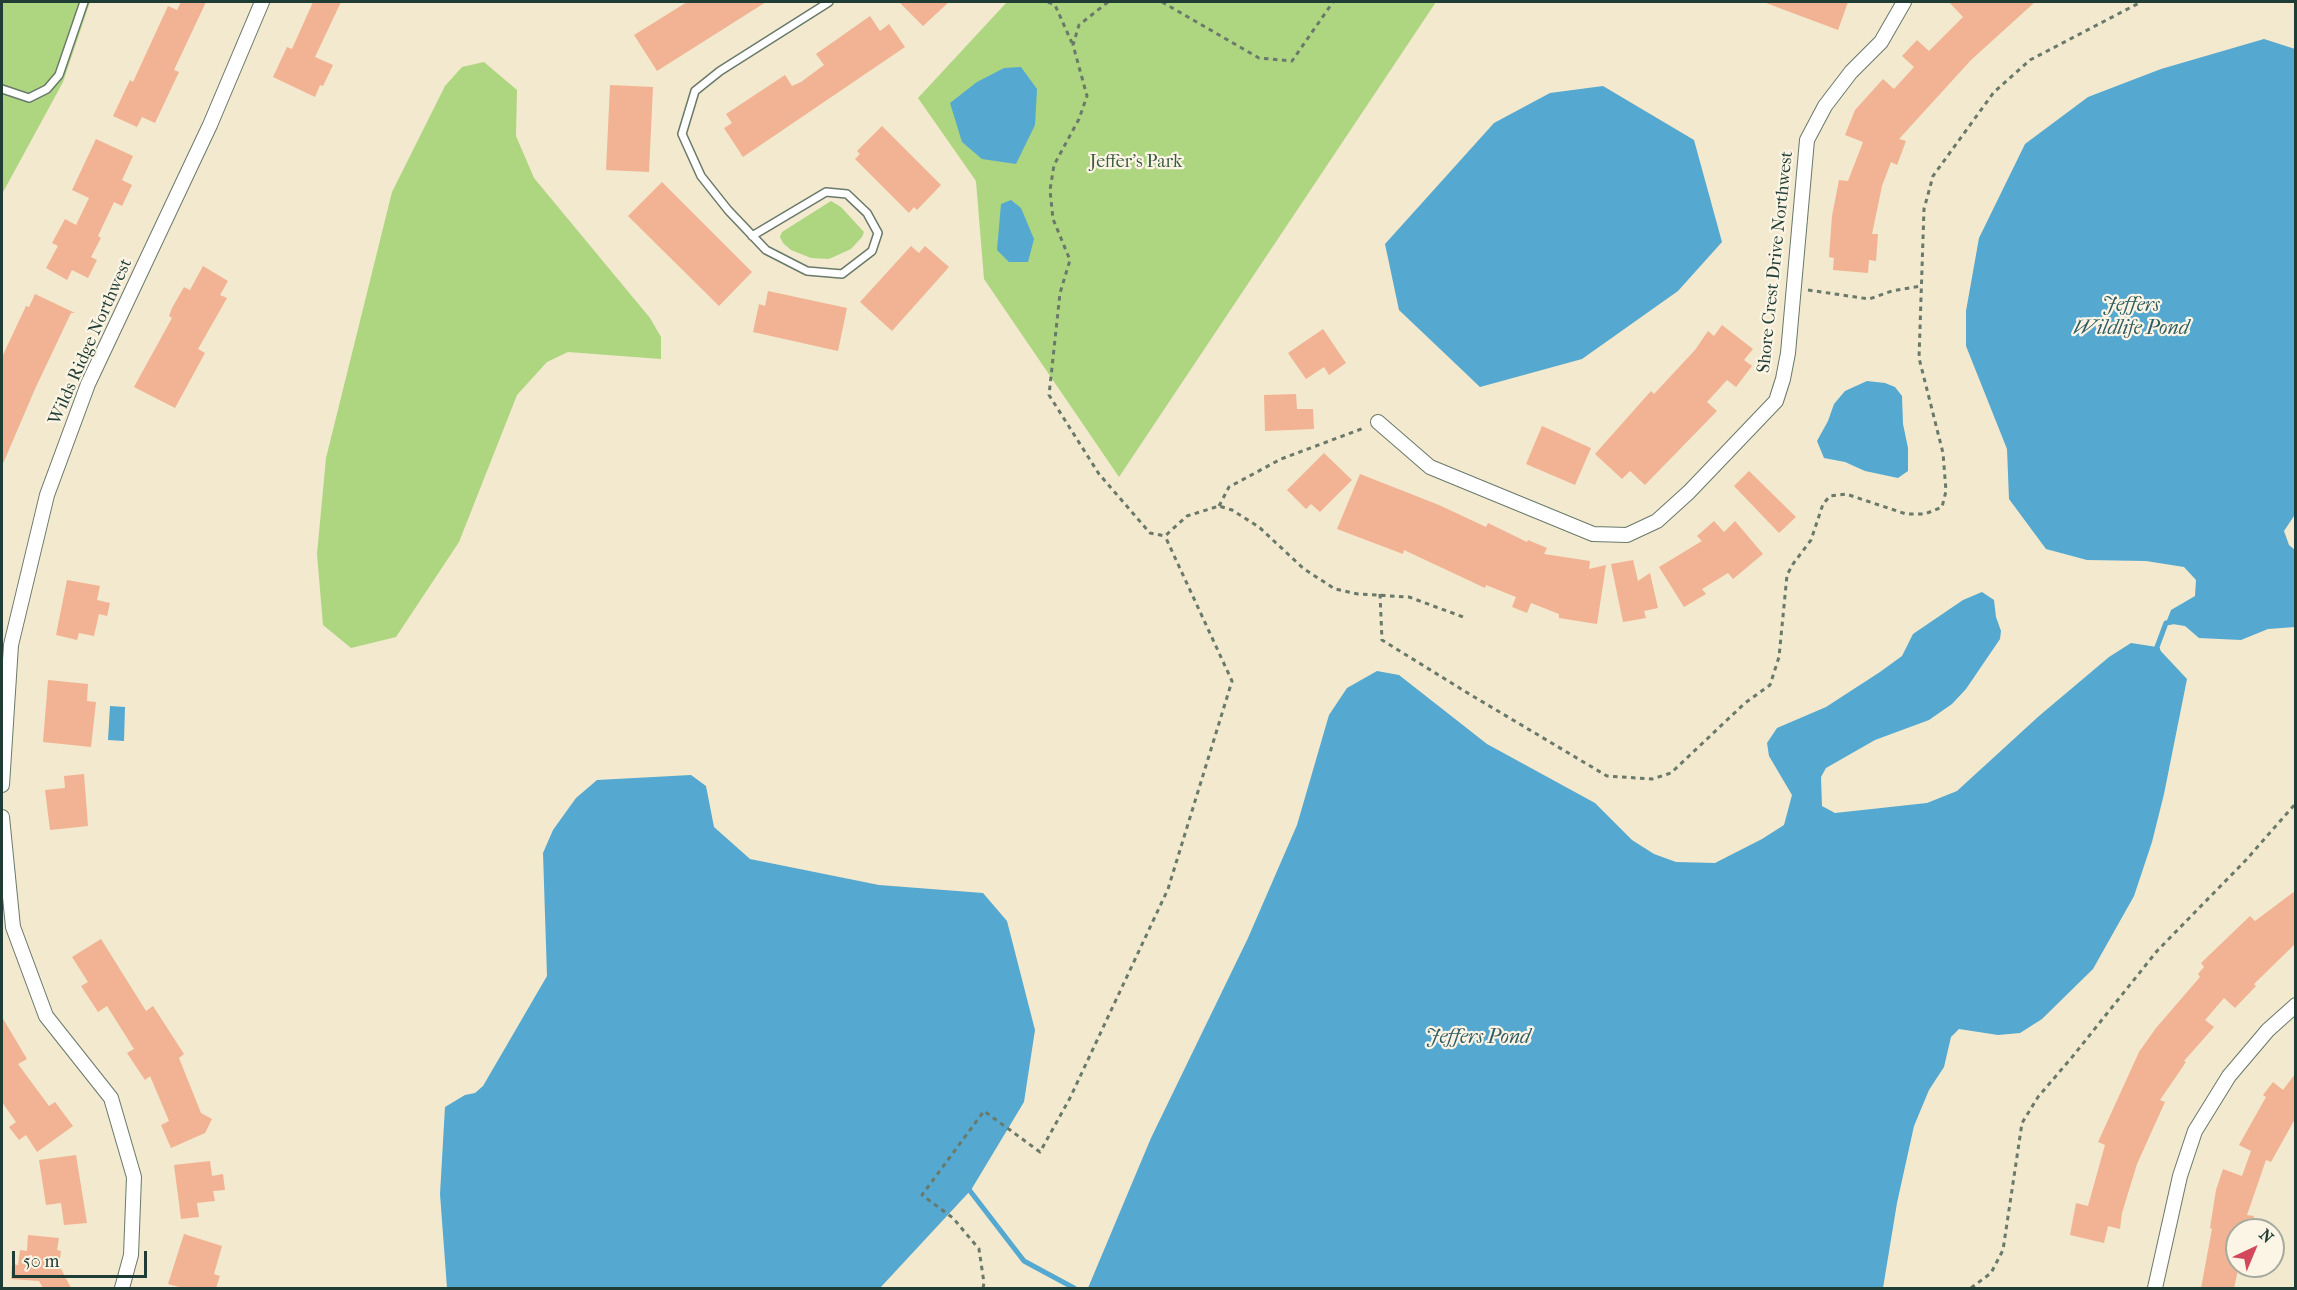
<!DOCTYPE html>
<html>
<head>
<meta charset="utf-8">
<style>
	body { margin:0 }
	#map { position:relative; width:2297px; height:1290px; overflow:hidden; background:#f2e9ce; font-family:"IM FELL French Canon",serif }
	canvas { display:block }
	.frame { position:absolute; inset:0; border:3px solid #1f3d34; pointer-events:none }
	.north { position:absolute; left:2225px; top:1218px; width:60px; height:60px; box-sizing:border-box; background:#fcf5e5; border:2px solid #a4ab9e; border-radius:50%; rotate:44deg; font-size:16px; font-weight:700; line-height:24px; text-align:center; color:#1f3d34 }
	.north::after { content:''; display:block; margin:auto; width:21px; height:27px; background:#d1495b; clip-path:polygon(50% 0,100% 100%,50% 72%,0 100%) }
	.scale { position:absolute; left:12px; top:1251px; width:135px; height:27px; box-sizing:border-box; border:3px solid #1f3d34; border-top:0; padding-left:8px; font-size:18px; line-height:21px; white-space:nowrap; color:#1f3d34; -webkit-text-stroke:4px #fcf5e5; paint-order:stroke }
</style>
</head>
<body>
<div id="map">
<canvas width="2297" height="1290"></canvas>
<div class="frame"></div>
<div class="north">N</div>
<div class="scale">50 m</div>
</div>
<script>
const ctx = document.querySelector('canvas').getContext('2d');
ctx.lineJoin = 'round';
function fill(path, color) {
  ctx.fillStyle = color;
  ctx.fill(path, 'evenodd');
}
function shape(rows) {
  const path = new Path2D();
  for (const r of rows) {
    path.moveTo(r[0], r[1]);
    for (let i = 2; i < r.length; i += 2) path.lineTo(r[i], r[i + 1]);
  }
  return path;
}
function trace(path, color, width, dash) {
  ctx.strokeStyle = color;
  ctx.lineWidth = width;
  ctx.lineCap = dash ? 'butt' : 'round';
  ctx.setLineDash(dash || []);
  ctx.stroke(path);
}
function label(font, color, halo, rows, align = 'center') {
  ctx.font = font + ' "IM FELL French Canon",serif';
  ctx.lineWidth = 4.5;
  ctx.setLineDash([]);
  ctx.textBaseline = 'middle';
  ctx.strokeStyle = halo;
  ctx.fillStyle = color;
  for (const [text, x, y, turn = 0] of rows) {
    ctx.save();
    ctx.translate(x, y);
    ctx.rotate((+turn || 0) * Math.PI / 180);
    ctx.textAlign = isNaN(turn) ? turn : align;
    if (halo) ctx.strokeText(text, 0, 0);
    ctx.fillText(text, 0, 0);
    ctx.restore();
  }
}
const green = shape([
	[2,2,90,2,63,82,2,194],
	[1007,2,1436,2,1119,477,984,279,976,181,918,98],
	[484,62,517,90,516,136,534,178,650,318,661,337,661,359,568,352,547,362,517,395,459,542,396,637,351,648,323,625,317,554,326,458,392,192,445,86,462,67],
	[831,201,841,207,864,232,862,237,851,249,829,259,811,258,791,250,783,243,780,237,782,232]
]);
const water = shape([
	[2264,39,2295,49,2296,513,2284,531,2289,545,2295,550,2295,627,2268,629,2241,640,2199,638,2185,626,2166,623,2171,610,2195,596,2196,580,2184,567,2146,561,2087,560,2046,549,2009,499,2007,449,1966,346,1966,311,1979,238,2025,144,2088,97,2161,69],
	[1021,67,1037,89,1035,125,1016,164,982,159,962,142,950,103,977,82,1004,68],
	[1603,86,1694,140,1722,242,1678,291,1582,359,1480,387,1399,310,1385,244,1494,123,1550,93],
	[1011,200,1021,208,1034,239,1028,262,1009,262,997,250,1001,204],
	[1867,381,1885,383,1895,387,1902,396,1903,424,1908,448,1908,471,1898,478,1865,471,1845,462,1824,458,1817,441,1828,421,1834,404,1845,391],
	[1982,592,1994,600,1996,617,2001,631,2000,639,1966,689,1952,704,1929,720,1875,740,1826,768,1821,777,1822,806,1835,813,1927,803,1957,791,2039,716,2109,657,2131,643,2157,647,2187,679,2164,794,2152,842,2134,896,2093,969,2042,1019,2020,1033,1998,1035,1959,1029,1951,1037,1944,1067,1929,1090,1914,1126,1897,1203,1883,1288,1088,1288,1151,1138,1248,938,1297,825,1329,715,1347,688,1377,671,1399,675,1487,744,1595,803,1632,840,1654,854,1676,862,1715,863,1762,839,1784,825,1792,795,1769,756,1767,743,1777,728,1826,707,1880,672,1902,656,1913,634,1963,600],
	[110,706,125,707,124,741,108,740],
	[691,775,706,786,714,827,750,859,879,885,983,893,1007,921,1035,1030,1024,1102,971,1190,880,1288,447,1288,440,1194,445,1107,465,1095,475,1093,483,1086,547,976,543,853,553,830,576,798,597,780]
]);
const stream = shape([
	[2158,651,2157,647,2166,623,2172,622],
	[967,1187,1024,1261,1074,1288]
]);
const building = shape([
	[181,2,206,2,174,70,179,72,155,123,142,117,137,127,113,116,130,80,133,82,168,6,177,10],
	[313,2,341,2,315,57,333,65,323,86,320,85,315,97,273,77,287,47,292,49],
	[687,2,766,2,657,71,634,35],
	[899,2,949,2,923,26],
	[1767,2,1848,2,1838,30,1766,3],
	[1949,2,2035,2,1971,60,1899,139,1906,141,1897,165,1891,162,1882,186,1872,234,1878,234,1876,261,1869,260,1868,273,1833,270,1834,258,1829,257,1832,216,1839,180,1848,181,1863,142,1845,135,1855,110,1883,79,1894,89,1914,67,1902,56,1917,40,1929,51,1963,17],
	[870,16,880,31,889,24,905,47,743,157,724,128,732,123,726,114,785,75,792,86,801,82,824,65,816,54],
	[610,85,653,87,649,172,606,170],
	[882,126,941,185,917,210,914,207,909,213,855,159,860,154,857,151],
	[96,139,133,156,122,180,132,185,122,206,114,202,98,236,101,238,91,257,97,260,88,278,72,270,67,280,46,268,58,246,52,243,65,219,76,225,89,198,72,190],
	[662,182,752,272,719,306,628,216],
	[911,246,919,253,925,246,949,267,892,331,860,302],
	[203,266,228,281,220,295,227,298,198,349,205,353,175,408,134,387,172,318,169,316,172,308,184,287,190,290],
	[768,291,847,308,838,351,753,332,759,304,765,306],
	[35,294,75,313,71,313,35,389,2,466,2,357,26,306,29,307],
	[1722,325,1753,349,1744,360,1752,366,1736,387,1727,380,1707,402,1717,411,1645,485,1630,471,1622,479,1595,454,1651,391,1654,394,1695,350,1708,331,1714,336],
	[1323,329,1346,363,1329,375,1324,367,1306,379,1288,353],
	[1296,394,1297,409,1313,409,1314,429,1265,431,1264,395],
	[1542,426,1591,448,1575,485,1526,464],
	[1324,453,1352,480,1320,512,1311,504,1306,509,1287,490],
	[1749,471,1796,517,1779,533,1734,486],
	[1360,474,1439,505,1486,527,1488,523,1527,542,1528,540,1547,548,1544,554,1590,561,1589,569,1606,565,1597,624,1559,618,1559,614,1531,603,1527,613,1512,607,1516,597,1486,585,1485,588,1404,550,1403,554,1337,529],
	[1714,521,1724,532,1735,521,1763,554,1733,579,1728,573,1702,589,1706,594,1684,607,1659,567,1702,541,1697,536],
	[1633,560,1638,581,1650,573,1658,608,1644,611,1646,618,1623,622,1611,564],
	[67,580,100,586,97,600,110,603,107,616,99,614,94,636,79,633,77,640,56,635],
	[48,680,88,684,87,701,96,702,91,747,43,742],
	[84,774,88,826,50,830,45,790,65,788,64,776],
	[2295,891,2295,944,2254,984,2256,986,2235,1008,2224,998,2205,1020,2214,1027,2184,1061,2186,1062,2160,1100,2165,1102,2137,1164,2122,1213,2120,1229,2108,1226,2104,1243,2070,1235,2076,1203,2088,1206,2105,1145,2098,1142,2139,1052,2156,1028,2200,977,2198,974,2204,967,2201,963,2250,916,2255,921],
	[101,939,146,1011,153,1006,184,1054,179,1058,201,1113,212,1119,205,1133,171,1148,161,1125,169,1121,150,1076,145,1080,127,1053,134,1049,107,1006,98,1012,81,986,88,982,72,957],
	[2,1017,27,1059,18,1064,49,1106,55,1102,73,1126,37,1152,26,1135,19,1140,9,1127,16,1122,2,1102],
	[2295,1074,2295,1119,2271,1162,2266,1160,2247,1215,2254,1216,2251,1230,2237,1230,2239,1266,2234,1288,2201,1288,2212,1229,2210,1228,2216,1190,2223,1169,2242,1176,2251,1151,2239,1145,2266,1097,2263,1095,2273,1082,2283,1090],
	[76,1155,87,1223,64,1225,61,1203,46,1205,39,1160],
	[210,1161,212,1176,223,1174,225,1190,213,1191,215,1201,197,1203,199,1217,181,1219,174,1165],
	[184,1234,222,1246,214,1274,220,1276,216,1288,183,1288,168,1284],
	[28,1235,59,1238,57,1250,61,1251,59,1265,71,1288,43,1288,39,1281,11,1279,12,1264,18,1265,20,1250,27,1251]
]);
const path = shape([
	[1048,2,1055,5,1072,43],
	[1108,2,1079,25,1073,45,1087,96,1079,119,1054,165,1050,190,1053,219,1070,260,1060,293,1049,395,1099,474,1150,533,1165,536,1187,516,1219,506,1232,510,1259,527,1304,569,1335,589,1358,594,1409,597,1466,618],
	[1162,2,1259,58,1292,61,1333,2],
	[1808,290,1869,299,1892,291,1921,286],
	[1219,506,1229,487,1281,459,1364,428],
	[1380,594,1382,640,1466,692,1607,776,1652,779,1671,773,1745,703,1770,685,1779,657,1787,575,1793,564,1811,540,1823,504,1830,496,1846,494,1906,514,1925,514,1942,507,1946,491,1943,453,1919,358,1924,209,1933,176,1994,92,2030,60,2141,2],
	[983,1288,984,1283,979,1249,953,1218,922,1195,984,1111,1040,1152,1070,1098,1168,889,1232,681,1165,536],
	[1971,1288,1991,1273,2003,1250,2022,1123,2038,1097,2073,1056,2157,951,2246,860,2296,803]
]);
const service = shape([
	[2,89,29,98,47,89,59,75,84,2],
	[752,236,826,192,847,194,867,213,878,233,872,251,842,274,807,271,766,250,728,210,701,176,682,134,695,91,720,71,829,2]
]);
const minor = shape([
	[1378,422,1430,467,1593,534,1627,535,1657,521,1689,492,1776,401,1783,379,1788,353,1807,140,1825,106,1851,72,1881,42,1904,2],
	[2,785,11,645,47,495,88,384,210,125,262,2],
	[2,817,13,927,46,1016,111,1098,134,1177,131,1255,122,1288],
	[2155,1288,2180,1176,2195,1131,2229,1076,2268,1030,2296,1005]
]);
const parkNames = [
	["Jeffer's Park",1136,163]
];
const streetNames = [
	["Shore Crest Drive Northwest",1776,262,-84],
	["Wilds Ridge Northwest",91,342,-66]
];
const waterNames = [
	["Jeffers",2131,306],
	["Wildlife Pond",2131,329],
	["Jeffers Pond",1478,1038]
];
fill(green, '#aed580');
fill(water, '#55a8d0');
trace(stream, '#55a8d0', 5);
fill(building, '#f1b393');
trace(service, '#69796a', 10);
trace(minor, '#69796a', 16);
trace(path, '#69796a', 3, [4.5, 4.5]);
trace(service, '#fff', 7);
trace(minor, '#fff', 14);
label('18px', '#3c5b43', '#fcf5e5', parkNames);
label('18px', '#1f3d34', '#fcf5e5', streetNames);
label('italic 20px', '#2f5d63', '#fcf5e5', waterNames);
</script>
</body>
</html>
